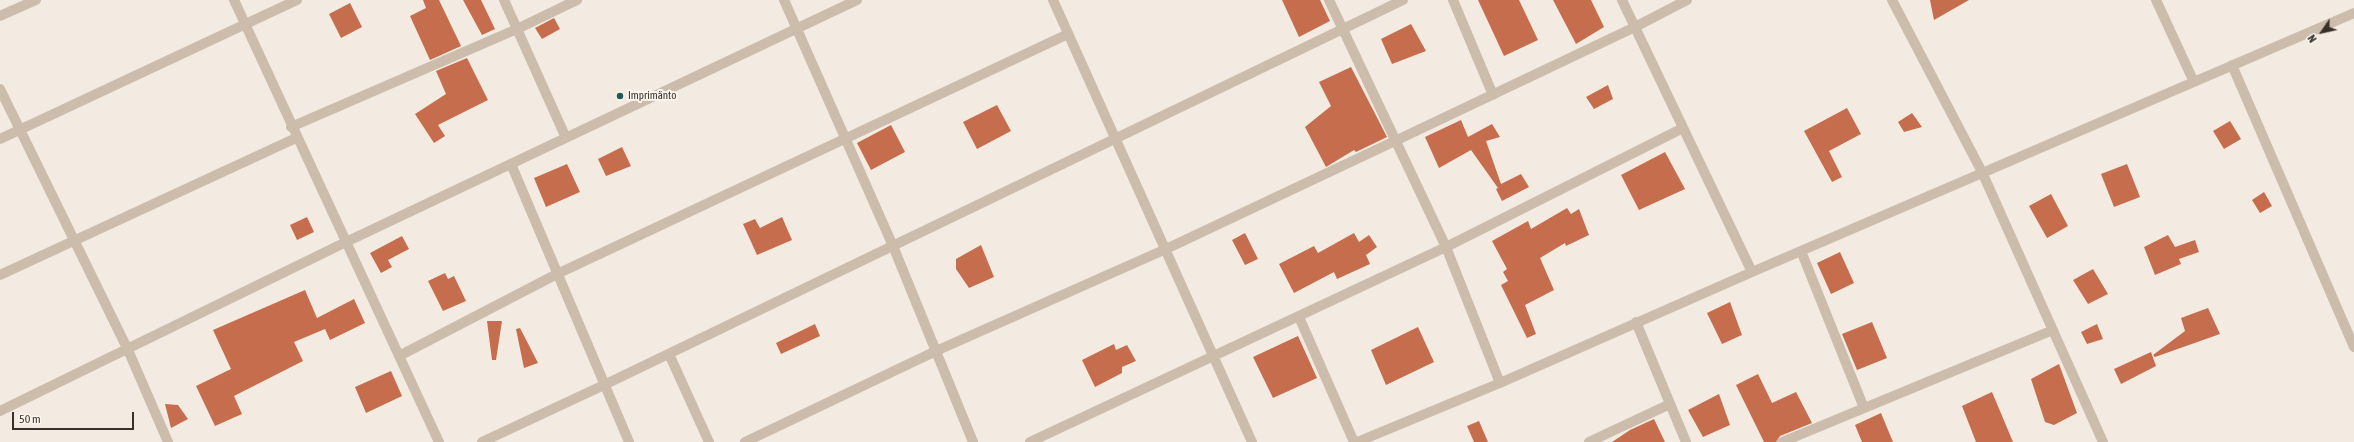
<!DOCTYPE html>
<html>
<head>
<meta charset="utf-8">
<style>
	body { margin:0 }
	#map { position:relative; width:2354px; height:442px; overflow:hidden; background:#f3ebe1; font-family:"Asap Condensed",sans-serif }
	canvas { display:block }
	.north { position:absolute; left:2302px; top:12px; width:40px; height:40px; -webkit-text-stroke:3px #fbf5ee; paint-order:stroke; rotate:236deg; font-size:11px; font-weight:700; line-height:16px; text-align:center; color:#3a302b }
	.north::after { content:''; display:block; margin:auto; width:14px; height:18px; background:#3a302b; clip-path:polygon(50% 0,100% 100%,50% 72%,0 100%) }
	.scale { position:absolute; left:12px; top:412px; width:122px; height:18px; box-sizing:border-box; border:2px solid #3a302b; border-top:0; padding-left:5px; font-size:12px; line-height:14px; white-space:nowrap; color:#3a302b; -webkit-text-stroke:3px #fbf5ee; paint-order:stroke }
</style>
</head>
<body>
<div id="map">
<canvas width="2354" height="442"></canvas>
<div class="north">N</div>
<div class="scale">50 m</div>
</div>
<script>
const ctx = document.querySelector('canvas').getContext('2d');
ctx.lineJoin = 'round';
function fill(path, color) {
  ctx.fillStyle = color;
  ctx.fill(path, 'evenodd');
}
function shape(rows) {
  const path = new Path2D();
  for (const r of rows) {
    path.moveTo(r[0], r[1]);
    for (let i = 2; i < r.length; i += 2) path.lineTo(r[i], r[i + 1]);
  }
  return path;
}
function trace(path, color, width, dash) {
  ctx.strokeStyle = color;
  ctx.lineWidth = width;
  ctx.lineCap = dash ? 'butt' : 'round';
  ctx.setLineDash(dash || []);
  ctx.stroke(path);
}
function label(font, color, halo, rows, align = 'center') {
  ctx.font = font + ' "Asap Condensed",sans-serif';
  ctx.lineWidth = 4;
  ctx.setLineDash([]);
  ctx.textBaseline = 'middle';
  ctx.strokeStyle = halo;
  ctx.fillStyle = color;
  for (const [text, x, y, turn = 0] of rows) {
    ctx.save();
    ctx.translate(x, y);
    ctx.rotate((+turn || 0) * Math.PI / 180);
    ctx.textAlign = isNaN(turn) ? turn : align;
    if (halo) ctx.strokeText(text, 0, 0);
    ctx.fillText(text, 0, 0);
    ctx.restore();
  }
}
const building = shape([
	[423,0,439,0,461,46,430,60,410,16,426,8],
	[463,0,481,0,495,29,482,35],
	[1282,0,1320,0,1330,21,1299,37],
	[1478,0,1519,0,1538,40,1504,56],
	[1553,0,1591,0,1604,27,1576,44],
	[1930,0,1969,0,1934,20],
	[350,3,362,27,341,38,329,14],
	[554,18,560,29,542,39,535,28],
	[1411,24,1426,51,1392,64,1381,39],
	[467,58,488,100,438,125,445,136,434,143,415,114,446,94,436,71],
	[1351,67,1387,137,1356,152,1354,150,1326,167,1305,127,1331,106,1319,82],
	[1608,85,1613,99,1594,109,1586,97],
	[997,105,1011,131,977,149,963,122],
	[1847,108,1861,134,1829,151,1842,177,1832,182,1804,131],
	[1912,113,1922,127,1904,132,1898,122],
	[1461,120,1468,137,1492,124,1500,137,1486,141,1501,184,1521,174,1529,187,1502,201,1496,189,1498,188,1471,150,1439,168,1425,137],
	[2230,121,2241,139,2224,149,2213,131],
	[891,125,905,152,871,170,857,143],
	[622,147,631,166,606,176,598,159],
	[1665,152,1685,189,1639,210,1621,175],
	[567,164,580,192,546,207,534,178],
	[2127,164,2140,197,2114,207,2101,174],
	[2264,192,2272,206,2260,213,2252,200],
	[2051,194,2068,226,2047,238,2029,206],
	[1567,208,1571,214,1579,209,1589,235,1566,246,1565,243,1540,258,1554,290,1525,305,1536,334,1527,338,1501,285,1508,281,1503,272,1507,269,1492,241,1528,221,1531,229],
	[307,217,314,232,297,240,290,225],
	[782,217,792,240,757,255,743,224,755,219,760,228],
	[1245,233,1258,259,1245,265,1232,240],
	[1354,233,1359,242,1369,235,1377,247,1366,255,1370,264,1337,279,1334,272,1294,293,1279,264,1314,246,1318,253],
	[2168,235,2175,247,2195,240,2199,252,2179,259,2181,264,2155,275,2144,247],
	[402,236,409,249,388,260,392,267,381,273,370,253],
	[981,245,994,277,969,288,956,269,956,259],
	[1840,252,1854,283,1831,294,1817,263],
	[2093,269,2108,294,2088,304,2073,280],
	[445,273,448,279,454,276,466,301,443,311,428,281],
	[305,290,317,318,354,299,365,323,330,340,325,329,294,342,303,361,234,396,242,414,215,426,196,386,231,369,213,330],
	[1730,302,1742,335,1722,344,1707,313],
	[2208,308,2220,334,2155,357,2153,355,2185,331,2181,318],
	[487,321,502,321,496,360,492,360],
	[1872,322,1887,358,1857,370,1842,334],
	[815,324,820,336,781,354,776,343],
	[2097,324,2103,339,2087,344,2081,332],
	[1418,327,1434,362,1386,385,1371,350],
	[520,328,538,363,524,368,516,329],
	[1298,336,1317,378,1273,398,1253,357],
	[1114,344,1116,350,1127,345,1136,361,1122,367,1122,373,1095,387,1082,360],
	[2151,352,2156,366,2121,384,2114,369],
	[2059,364,2077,413,2054,425,2045,422,2031,379],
	[391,371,402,396,366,413,355,387],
	[1758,374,1772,403,1796,392,1812,423,1780,436,1776,442,1764,442,1736,385],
	[1992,392,2013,442,1976,442,1962,406],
	[1719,394,1730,425,1703,437,1688,410],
	[165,404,178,405,188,419,171,428],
	[1881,413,1893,442,1862,442,1855,425],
	[1654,419,1665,442,1612,442,1630,430],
	[1479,421,1488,442,1474,442,1467,426]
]);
const minor = shape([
	[234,0,439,442],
	[504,0,566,138],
	[784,0,893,246,973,442],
	[1053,0,1252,442],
	[1329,0,1446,247,1500,383],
	[1453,0,1493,95],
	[1622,0,1752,272],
	[1892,0,1982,172,2103,442],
	[2156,0,2194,82],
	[0,16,36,0],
	[2232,65,2354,347],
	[0,89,128,350,168,442],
	[291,127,517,29,577,0],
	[0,139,297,0],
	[511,164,629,442],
	[1801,251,1864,408],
	[0,275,296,138],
	[1299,317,1354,442],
	[1636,322,1686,442],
	[669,354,709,442],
	[399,356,557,274,1068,34],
	[0,411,346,242,857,0],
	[482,442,604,385,1403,0],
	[745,442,936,351,1166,249,1395,141,1635,27,1687,0],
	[1030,442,1446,247,1683,128],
	[1357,442,1500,383,1752,272,2354,13],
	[1589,442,1670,404],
	[1782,442,2053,330]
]);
const markers = [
	[620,96,4,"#20575c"]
];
const poiNames = [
	["Imprimänto",628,96]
];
fill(building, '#c66d4d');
trace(minor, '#ccbcac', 10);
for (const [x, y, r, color] of markers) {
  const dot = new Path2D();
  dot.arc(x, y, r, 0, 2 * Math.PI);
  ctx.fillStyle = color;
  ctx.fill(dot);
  trace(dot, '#fbf5ee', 1.5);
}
label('11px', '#3a302b', '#fbf5ee', poiNames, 'left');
</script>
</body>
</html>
